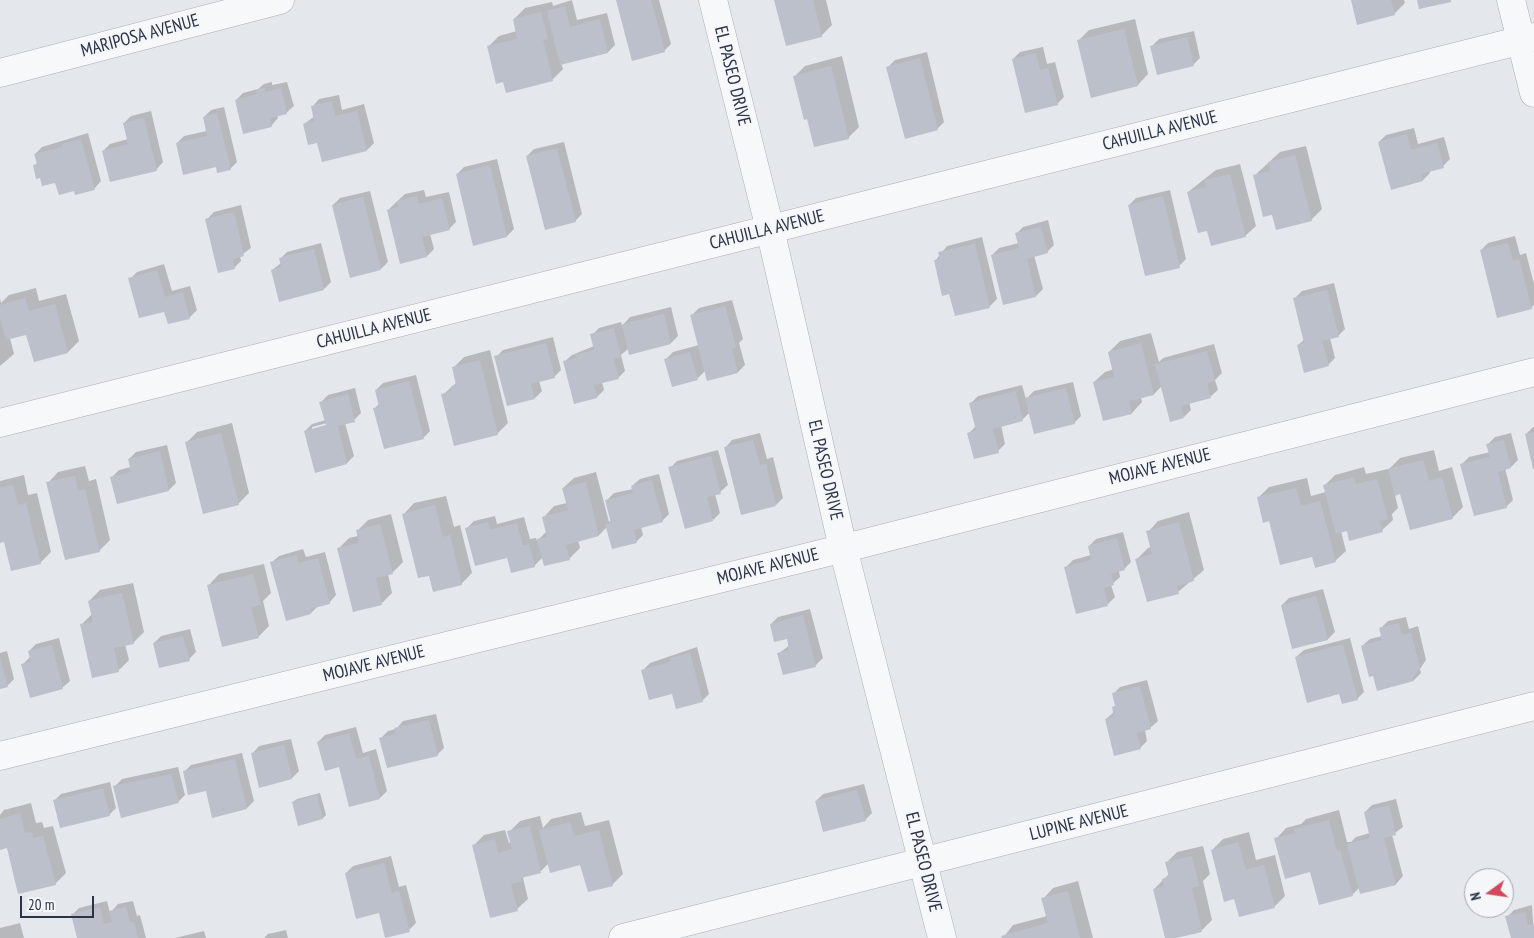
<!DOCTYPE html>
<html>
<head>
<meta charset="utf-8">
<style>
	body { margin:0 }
	#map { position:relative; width:1534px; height:938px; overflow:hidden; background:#e4e7ec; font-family:"PT Sans Narrow",sans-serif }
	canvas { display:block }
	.north { position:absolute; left:1464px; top:868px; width:50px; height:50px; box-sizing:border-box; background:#f4f6f9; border:1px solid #a4a8b1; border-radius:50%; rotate:256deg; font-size:14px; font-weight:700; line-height:20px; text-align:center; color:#2b3445 }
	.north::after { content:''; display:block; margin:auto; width:18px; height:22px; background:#d1495b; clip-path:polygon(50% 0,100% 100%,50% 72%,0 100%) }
	.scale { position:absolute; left:20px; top:896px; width:74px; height:22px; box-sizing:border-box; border:2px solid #2b3445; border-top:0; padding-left:6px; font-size:15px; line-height:18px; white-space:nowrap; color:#2b3445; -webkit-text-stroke:4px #f4f6f9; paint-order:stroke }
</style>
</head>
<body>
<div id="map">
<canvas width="1534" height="938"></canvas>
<div class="north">N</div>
<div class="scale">20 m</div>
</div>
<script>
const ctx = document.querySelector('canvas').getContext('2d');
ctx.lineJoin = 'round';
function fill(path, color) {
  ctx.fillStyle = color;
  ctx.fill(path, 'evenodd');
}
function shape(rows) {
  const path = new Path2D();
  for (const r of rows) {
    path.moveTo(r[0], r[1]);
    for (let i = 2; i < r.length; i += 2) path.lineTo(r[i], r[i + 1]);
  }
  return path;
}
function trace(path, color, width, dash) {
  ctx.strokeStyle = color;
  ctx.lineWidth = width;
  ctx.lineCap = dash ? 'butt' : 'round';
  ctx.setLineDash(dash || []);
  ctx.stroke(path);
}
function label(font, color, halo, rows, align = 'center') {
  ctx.font = font + ' "PT Sans Narrow",sans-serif';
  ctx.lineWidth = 4;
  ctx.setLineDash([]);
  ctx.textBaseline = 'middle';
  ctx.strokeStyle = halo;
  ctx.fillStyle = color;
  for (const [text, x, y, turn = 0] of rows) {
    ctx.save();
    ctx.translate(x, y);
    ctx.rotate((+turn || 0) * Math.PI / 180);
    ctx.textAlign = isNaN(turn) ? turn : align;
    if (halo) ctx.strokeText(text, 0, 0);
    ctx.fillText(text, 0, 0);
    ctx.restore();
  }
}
const shadow = shape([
	[572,0,577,20,607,13,615,45,608,52,561,63,563,69,552,80,488,47,499,36,517,31,514,19,525,8,552,2,553,6],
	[617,0,659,0,671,44,664,51],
	[776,0,826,0,832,25,821,36],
	[1352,0,1404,0,1405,3,1394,14],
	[1135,19,1148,74,1138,85,1092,96,1078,41,1089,30],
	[1194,31,1200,58,1193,65,1152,46,1159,39],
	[1043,47,1047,64,1055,62,1064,97,1057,104,1013,59,1020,52],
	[927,52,944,122,937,129,888,67,895,60],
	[842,56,859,127,848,138,795,76,805,66],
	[272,82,272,85,287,82,294,106,286,113,277,115,278,118,271,126,236,100,243,93,258,89,264,84],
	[339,95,342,110,364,104,374,143,367,150,318,141,304,124,315,116,312,107,319,99],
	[224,107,237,162,230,169,177,143,184,136,207,131,204,117,211,110],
	[151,111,163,162,156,170,103,151,110,144,128,139,124,123,131,116],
	[1414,128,1418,144,1444,137,1450,159,1443,166,1429,170,1430,173,1423,180,1392,188,1379,142,1386,135],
	[88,133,101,181,94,189,75,190,41,176,34,166,38,162,35,154,42,147],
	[564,142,582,214,575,221,527,156,534,149],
	[1306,146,1322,209,1311,220,1273,213,1254,176,1280,152],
	[497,159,514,229,507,236,474,244,457,174,464,167],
	[1240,164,1256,226,1245,236,1188,192,1216,170],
	[424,190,426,197,449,192,456,222,449,229,430,234,434,249,427,256,388,210,405,194],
	[1170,190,1186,259,1179,266,1129,205,1136,198],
	[370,191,388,262,381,269,333,205,340,198],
	[241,205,251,248,240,256,241,261,234,268,207,219,214,212],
	[1048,220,1054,245,1047,252,1034,255,1043,289,1036,296,992,255,999,248,1019,243,1016,234,1023,227],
	[1515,236,1520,255,1526,253,1534,284,1534,305,1531,308,1481,250,1488,243],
	[982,237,997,299,990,306,950,292,935,261,947,246],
	[321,243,331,282,324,289,272,270,281,263,280,259,287,252],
	[164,264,172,291,190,286,197,310,190,317,169,323,165,310,130,279,137,272],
	[1334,283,1345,329,1338,336,1330,338,1335,358,1328,365,1298,345,1305,339,1295,298,1302,291],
	[36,288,39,301,66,294,79,341,68,352,34,361,27,333,10,338,14,354,0,366,0,298,1,303,9,295],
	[732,300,743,339,739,343,745,365,738,372,706,370,698,378,666,359,673,352,699,345,692,315,699,308],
	[671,307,678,336,671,343,629,348,621,355,625,371,618,378,602,382,604,390,597,397,575,402,564,362,572,355,594,346,592,335,599,328,621,322,622,326,630,317],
	[1151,333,1159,362,1163,358,1214,344,1222,373,1215,380,1218,390,1210,397,1189,402,1191,410,1184,417,1162,386,1154,394,1141,397,1142,402,1132,413,1104,420,1094,382,1105,372,1114,369,1109,352,1120,341],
	[553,337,561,370,554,377,539,381,542,391,535,398,496,357,503,350],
	[490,350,508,423,497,434,443,395,457,382,453,368,464,357],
	[416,375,430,431,423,438,375,408,379,404,376,390,383,383],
	[1073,382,1081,416,1074,423,1030,412,1022,420,1001,425,1005,444,998,451,969,433,976,426,971,403,978,396,1022,385,1026,399,1034,391],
	[355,388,361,413,354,420,345,423,354,456,347,463,316,471,305,431,312,424,326,420,321,402,328,395],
	[331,422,332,424,312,430,312,427],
	[232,423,249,493,238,504,186,443,197,432],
	[1533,427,1534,427,1534,467,1526,434],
	[760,433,767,459,773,457,783,498,776,505,725,448,732,440],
	[1511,433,1518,460,1511,467,1505,468,1513,500,1506,507,1462,464,1469,457,1490,452,1488,444,1495,437],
	[167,445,176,483,169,490,112,477,119,470,131,467,129,459,136,452],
	[718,450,728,485,720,492,715,494,720,513,713,520,670,468,677,461],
	[1434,450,1439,471,1452,467,1463,507,1452,518,1401,493,1395,495,1398,508,1392,514,1393,520,1382,530,1348,529,1341,531,1346,551,1335,561,1313,555,1270,520,1258,498,1269,487,1307,478,1311,496,1326,492,1324,486,1335,475,1364,467,1366,474,1388,469,1388,470,1400,458],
	[85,466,89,481,96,479,110,540,99,551,48,483,58,472],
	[596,472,609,522,611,520,607,500,614,493,633,489,632,486,640,479,659,474,669,514,662,521,641,527,643,535,636,542,607,527,599,535,578,540,580,548,569,559,543,557,534,566,508,556,467,528,474,521,495,516,497,524,524,517,530,539,536,538,537,541,547,531,544,517,554,506,567,503,563,488,574,478],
	[24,475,28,495,37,493,51,552,41,562,12,569,5,541,0,542,0,481],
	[446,496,454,527,460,525,472,573,461,584,430,574,404,514,414,503],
	[1189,512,1204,570,1178,592,1137,559,1148,548,1152,547,1148,532,1158,521],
	[391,514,403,562,392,573,388,574,392,593,382,603,338,549,349,538,358,536,357,531,368,520],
	[1123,532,1131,562,1124,569,1119,571,1120,577,1111,585,1115,597,1108,604,1066,567,1073,560,1091,555,1089,546,1096,539],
	[303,549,306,557,325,552,336,595,329,603,318,606,311,613,287,619,271,563,279,556],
	[264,564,271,593,263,601,269,626,258,637,209,585,219,574],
	[133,583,144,632,133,643,125,644,129,660,118,671,81,625,92,614,89,601,100,590],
	[1323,589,1335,632,1328,639,1282,605,1289,598],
	[810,609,823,658,816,665,784,674,779,653,790,645,788,638,771,624,778,617],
	[1406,617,1409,629,1418,626,1426,660,1420,669,1421,673,1414,680,1374,675,1362,646,1370,639,1382,636,1381,628,1388,621],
	[190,629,196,652,189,659,154,643,161,636],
	[59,638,70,681,62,688,23,664,31,656,29,651,36,644],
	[1350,638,1364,692,1357,699,1340,693,1296,657,1304,650],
	[697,647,709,694,702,701,673,693,643,670,650,663],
	[7,651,14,679,7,686,0,688,0,653],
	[1147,680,1158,721,1150,728,1145,730,1147,741,1140,748,1106,719,1114,712,1113,707,1116,705,1113,694,1120,687],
	[436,714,444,748,437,755,381,738,388,731,396,729,403,721],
	[356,727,363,753,376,749,387,791,380,798,340,766,318,742,325,735],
	[291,739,299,771,292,778,252,754,259,746],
	[242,753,254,801,247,808,207,790,184,772,191,765],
	[178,767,185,795,178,802,115,786,122,779],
	[110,782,116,808,109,815,54,801,61,794],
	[864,784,872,813,865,820,816,801,823,794],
	[320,793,326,815,323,818,293,802,297,799],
	[1396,799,1403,827,1392,835,1403,876,1396,884,1360,887,1352,895,1311,870,1276,839,1286,828,1301,824,1306,819,1339,810,1347,842,1351,842,1356,837,1370,833,1365,812,1372,805],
	[31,803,36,823,42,822,44,828,53,826,66,873,55,884,7,847,0,847,0,815,4,810],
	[581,812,585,826,609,820,623,874,613,884,589,890,581,863,549,863,541,871,526,875,523,878,528,899,517,909,474,845,484,835,505,830,509,843,511,842,509,832,520,821,540,816,543,828,551,819],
	[1249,832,1256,860,1275,855,1285,896,1275,906,1240,915,1235,897,1212,850,1223,839],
	[1203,846,1210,874,1203,881,1212,920,1202,930,1166,938,1154,889,1169,874,1166,863,1177,852],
	[391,856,399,887,406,885,416,923,409,930,380,912,346,873,353,866],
	[1078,881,1093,938,1003,938,1013,925,1047,916,1043,899,1053,888],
	[107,901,110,913,118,904,133,901,137,916,140,915,146,938,78,938,72,915,79,908],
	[1532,905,1534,938,1512,938,1507,917,1514,910],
	[20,923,24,938,0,938,0,928],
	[286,930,288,938,264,938,268,934],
	[204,931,206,938,175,938]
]);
const building = shape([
	[616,0,651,0,665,52,632,61],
	[774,0,813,0,822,37,786,46],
	[1351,0,1391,0,1395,15,1357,25],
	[1417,0,1451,0,1451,2,1419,9],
	[565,6,570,27,600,19,608,53,560,65,547,11],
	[541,12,548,39,543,40,553,81,506,93,503,82,496,84,487,46,517,39,513,19],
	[1124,29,1138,86,1091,98,1077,40],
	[1187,37,1194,66,1157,75,1150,46],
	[1036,53,1040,70,1048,68,1058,105,1025,113,1012,59],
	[920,58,938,130,905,139,886,67],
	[831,66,849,139,814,147,807,119,804,120,793,76],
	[265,88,265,92,281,88,287,114,270,118,272,127,243,134,235,100,257,94,256,90],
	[332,101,335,116,357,111,367,151,322,162,317,143,308,145,303,124,314,121,311,106],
	[217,113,231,170,217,173,216,167,183,175,176,143,207,136,203,117],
	[144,118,157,171,110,182,102,151,128,144,123,123],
	[1407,134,1411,150,1437,143,1444,168,1421,174,1423,181,1391,190,1378,142],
	[81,139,95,190,75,195,74,191,59,195,55,183,42,186,40,178,36,179,33,165,37,164,34,154,62,147,62,144],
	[557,148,576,222,545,230,526,156],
	[1295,155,1312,221,1276,230,1272,215,1263,217,1253,175,1270,171,1268,162],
	[490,165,507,237,473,246,456,174],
	[1230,174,1246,237,1211,246,1207,231,1198,233,1187,192,1206,187,1204,180],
	[417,196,419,204,442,198,450,230,422,237,427,257,400,264,387,210,398,207,397,201],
	[1163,196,1180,268,1145,276,1128,205],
	[363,197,381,270,350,278,332,205],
	[234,212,244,256,233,259,235,269,218,273,205,219],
	[1041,227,1048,253,1027,259,1036,297,1003,305,991,255,1019,248,1015,233],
	[1508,243,1513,261,1519,259,1532,309,1497,318,1480,250],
	[975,244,990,308,955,316,949,294,942,296,934,260,940,259,938,252],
	[314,249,324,290,279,302,271,270,281,267,279,258],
	[157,270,165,297,183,292,190,319,168,324,164,312,139,318,128,278],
	[1327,290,1339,337,1322,341,1329,366,1304,373,1297,345,1304,343,1293,298],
	[25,298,29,311,55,304,68,353,34,362,26,335,6,340,0,318,0,305],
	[725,306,736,347,732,349,738,373,707,381,690,315],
	[664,314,671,344,629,355,622,324],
	[614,328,621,357,614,359,619,379,594,385,597,398,574,404,563,361,576,358,575,355,594,350,590,334],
	[546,343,555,378,531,384,535,399,507,406,494,356],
	[1141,343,1154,395,1129,401,1132,414,1103,421,1093,382,1114,377,1108,352],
	[1207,351,1215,381,1207,383,1211,398,1181,406,1184,418,1170,422,1155,364],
	[690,352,698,380,672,387,664,359],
	[480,360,498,435,454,446,441,394,452,391,451,386,456,385,452,367],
	[409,381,424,439,384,449,373,408,379,407,375,390],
	[1066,388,1075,424,1034,434,1025,398],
	[1016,391,1023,421,993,429,999,453,974,459,967,433,976,430,969,403],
	[348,394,355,422,338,426,347,464,315,473,304,431,326,425,319,402],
	[1534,432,1534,469,1533,469,1525,434],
	[221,433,239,505,203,514,185,442],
	[753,440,760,465,766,464,776,506,741,515,724,447],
	[1504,440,1511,468,1498,472,1507,508,1474,516,1460,464,1490,457,1486,444],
	[160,451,169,491,117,504,110,477,131,472,128,459],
	[711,456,721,494,707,497,713,521,685,529,668,467],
	[1423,460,1429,481,1442,477,1453,519,1410,530,1400,494,1395,496,1388,469],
	[75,476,78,491,85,489,100,552,65,560,46,482],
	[1354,477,1356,484,1377,479,1388,519,1380,521,1383,532,1349,541,1347,531,1336,534,1323,485],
	[652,480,663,522,634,530,637,543,612,549,605,524,611,523,605,500,633,493,631,486],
	[586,482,599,536,566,545,570,560,544,566,537,539,547,537,542,517,568,510,562,488],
	[13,485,18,505,26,503,41,564,11,571,4,542,0,543,0,488],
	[1296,488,1301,506,1320,501,1336,562,1315,568,1312,557,1280,565,1269,521,1263,523,1257,497],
	[435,505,443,537,450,535,462,585,433,592,429,576,418,578,402,514],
	[488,522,490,530,517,523,523,546,529,544,535,567,511,573,507,558,475,566,465,528],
	[1179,522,1194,581,1177,586,1179,594,1147,602,1135,559,1152,554,1146,531],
	[380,524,393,574,376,578,382,605,353,612,337,548,359,543,356,530],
	[1117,538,1125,570,1111,574,1114,585,1104,588,1108,606,1076,614,1064,567,1091,560,1088,546],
	[296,555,299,563,318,558,330,604,310,609,311,614,286,621,270,562],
	[253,574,261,605,251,607,259,638,222,647,207,585],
	[122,593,134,644,114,648,119,672,92,678,80,624,93,622,88,601],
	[1316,596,1328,640,1292,649,1281,605],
	[803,615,816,667,783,675,777,653,789,650,787,639,774,642,770,624],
	[1399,623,1402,635,1411,633,1420,668,1413,677,1414,681,1377,691,1373,676,1369,677,1361,646,1382,640,1379,628],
	[183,636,190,661,159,668,153,643],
	[1343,644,1358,700,1342,704,1339,694,1307,703,1295,657],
	[52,645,63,689,30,698,21,664,31,662,28,651],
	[690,653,703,702,676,709,672,694,649,700,641,670,671,662,670,658],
	[0,658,8,687,0,689],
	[1140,686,1151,729,1137,733,1141,749,1114,756,1105,719,1114,717,1112,707,1115,706,1112,693],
	[429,720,438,756,387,768,379,738,396,734,394,728],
	[349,733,356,759,369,756,380,799,349,807,339,767,325,771,317,742],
	[284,745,292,779,259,788,251,753],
	[235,759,247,809,212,818,206,791,188,795,183,771],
	[171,774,179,803,121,818,113,786],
	[103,788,110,816,60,828,53,800],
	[857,790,866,821,823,832,815,801],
	[317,795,323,819,298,826,292,802],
	[1389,805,1396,835,1384,838,1396,885,1360,894,1347,844,1370,838,1364,812],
	[20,813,25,833,32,832,33,838,43,836,56,885,18,894,7,848,0,850,0,819],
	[1329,820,1337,851,1340,850,1353,896,1319,905,1310,872,1285,879,1274,838,1295,833,1294,829],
	[570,822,574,836,599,830,613,886,588,892,580,865,550,873,539,830],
	[530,826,541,873,521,878,522,881,511,884,518,911,490,918,472,845,495,839,498,853,512,849,507,831],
	[1238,842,1246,870,1264,865,1275,908,1239,917,1234,899,1224,902,1211,850],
	[1192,856,1199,886,1192,888,1202,932,1176,938,1165,938,1153,889,1164,886,1162,879,1169,877,1165,862],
	[384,863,392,893,399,891,410,932,385,938,379,913,356,919,345,873],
	[1068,891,1080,938,1002,938,1001,936,1048,923,1041,898],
	[100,907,104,924,112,922,109,911,126,907,130,922,134,922,138,938,77,938,71,914],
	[1525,912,1528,925,1534,923,1534,938,1511,938,1505,916]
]);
const minor = shape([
	[713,0,770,229,843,548,942,938],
	[1511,0,1534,93],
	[0,73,280,0],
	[0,423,1534,37],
	[0,756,865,543,1534,372],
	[623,938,1534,706]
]);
const streetNames = [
	["MARIPOSA AVENUE",140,36,-15],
	["EL PASEO DRIVE",732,76,76],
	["CAHUILLA AVENUE",1160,131,-14],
	["CAHUILLA AVENUE",767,230,-14],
	["CAHUILLA AVENUE",374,329,-14],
	["MOJAVE AVENUE",1160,467,-14],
	["EL PASEO DRIVE",825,470,77],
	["MOJAVE AVENUE",768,567,-14],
	["MOJAVE AVENUE",374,664,-14],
	["LUPINE AVENUE",1079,823,-14],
	["EL PASEO DRIVE",923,862,76]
];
fill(shadow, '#0003');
fill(building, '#bbc0ca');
trace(minor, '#a9aeb7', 29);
trace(minor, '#f7f8fa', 28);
label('18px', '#2b3445', '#f4f6f9', streetNames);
</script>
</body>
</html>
